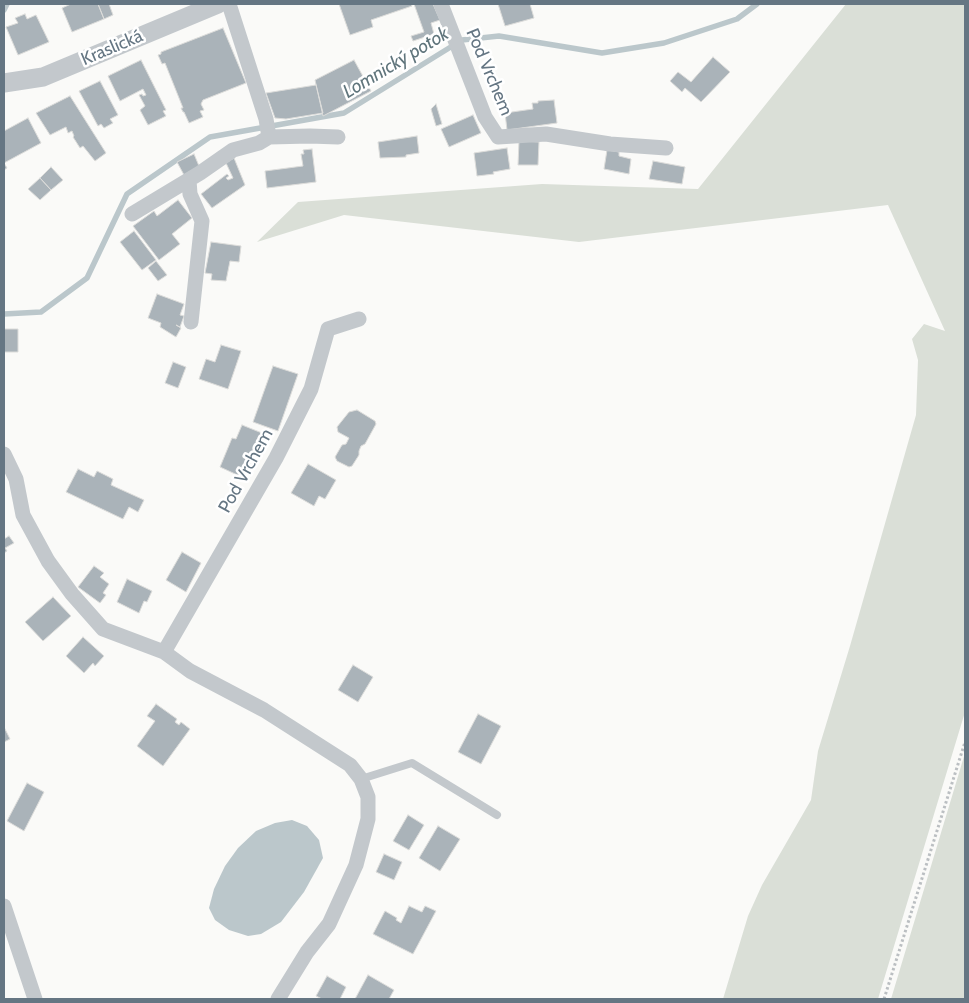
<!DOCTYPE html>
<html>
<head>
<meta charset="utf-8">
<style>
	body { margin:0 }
	#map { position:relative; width:969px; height:1003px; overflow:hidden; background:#fafaf8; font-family:Cabin,sans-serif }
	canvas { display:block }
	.frame { position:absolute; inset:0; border:5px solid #657683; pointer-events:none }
</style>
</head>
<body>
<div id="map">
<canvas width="969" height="1003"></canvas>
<div class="frame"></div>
</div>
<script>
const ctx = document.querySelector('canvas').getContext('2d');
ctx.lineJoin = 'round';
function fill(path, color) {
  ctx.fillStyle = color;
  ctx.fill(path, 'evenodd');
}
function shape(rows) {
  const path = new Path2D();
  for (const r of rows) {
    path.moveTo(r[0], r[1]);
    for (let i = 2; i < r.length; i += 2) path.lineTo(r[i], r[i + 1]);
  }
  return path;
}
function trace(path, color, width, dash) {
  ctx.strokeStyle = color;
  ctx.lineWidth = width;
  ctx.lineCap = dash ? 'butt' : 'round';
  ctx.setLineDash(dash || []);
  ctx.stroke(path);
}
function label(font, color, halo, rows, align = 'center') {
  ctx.font = font + ' Cabin,sans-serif';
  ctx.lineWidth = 5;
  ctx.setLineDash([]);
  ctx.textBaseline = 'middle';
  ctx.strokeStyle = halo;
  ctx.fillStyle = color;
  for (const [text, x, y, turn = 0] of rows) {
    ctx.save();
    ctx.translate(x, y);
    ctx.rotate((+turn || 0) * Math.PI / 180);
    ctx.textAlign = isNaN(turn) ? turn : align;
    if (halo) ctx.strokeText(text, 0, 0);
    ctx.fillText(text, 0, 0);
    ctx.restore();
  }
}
const green = shape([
	[846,4,965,4,965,712,878,999,723,999,748,916,762,885,811,800,818,751,850,646,916,415,918,360,912,339,924,324,945,331,888,205,579,242,344,215,257,242,298,202,542,184,698,189],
	[965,753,965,999,891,999]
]);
const water = shape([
	[292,820,307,826,319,840,323,858,304,892,281,922,261,934,248,936,229,930,215,920,209,908,214,889,225,866,238,848,256,831,275,823]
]);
const stream = shape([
	[4,10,7,4],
	[4,314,41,312,87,278,127,194,210,137,344,113,462,40,499,36,602,53,664,43,737,19,757,4]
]);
const building = shape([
	[71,4,98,4,104,19,72,32,62,8,71,4],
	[98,4,109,4,113,15,104,19,98,4],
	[339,4,411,4,412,6,371,20,373,27,350,35,339,4],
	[414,4,433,4,440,20,431,23,434,34,413,41,411,36,424,32,414,4],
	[498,4,530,4,534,18,505,26,498,4],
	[25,14,27,19,36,15,49,42,18,55,6,27,18,23,15,18,25,14],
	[223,28,246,83,203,100,201,104,204,110,200,111,203,117,189,123,184,112,183,112,181,108,183,108,165,63,162,64,158,55,161,54,161,52,223,28],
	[713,57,730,72,701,102,685,88,682,92,670,81,678,72,691,82,713,57],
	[141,60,166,110,163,111,166,116,148,125,140,110,145,106,139,95,142,94,143,96,146,95,143,89,120,101,108,76,141,60],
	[354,60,371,91,323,116,315,80,354,60],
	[100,81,118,115,110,119,113,123,104,128,101,124,98,126,79,91,100,81],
	[316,85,323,113,286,119,275,118,266,93,316,85],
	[70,96,106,153,95,161,83,146,80,148,73,137,74,136,72,131,68,133,66,127,50,135,36,113,70,96],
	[554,100,557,123,507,130,505,113,533,109,532,103,538,103,538,101,554,100],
	[436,104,442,124,436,126,431,109,436,104],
	[473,115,481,133,449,147,441,129,473,115],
	[28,118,41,143,4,163,7,168,4,170,4,131,28,118],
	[417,136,419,153,406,155,406,157,380,158,378,142,417,136],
	[519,141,539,142,538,165,518,165,519,141],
	[507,148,510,169,493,172,494,174,477,176,474,153,507,148],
	[312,149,316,182,267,188,265,171,303,166,301,154,304,154,303,150,312,149],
	[607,150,619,152,619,156,631,159,629,174,604,169,607,150],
	[194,154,199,166,184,175,177,162,194,154],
	[234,158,245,185,212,208,201,194,227,174,229,176,226,178,228,180,233,178,226,163,234,158],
	[653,161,685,167,682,184,649,179,653,161],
	[51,167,63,180,51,190,40,178,51,167],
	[40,178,51,190,40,200,28,189,40,178],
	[178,200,192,218,172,234,180,244,159,260,133,226,154,211,157,216,178,200],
	[134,231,156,260,142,270,120,242,134,231],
	[211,242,241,246,239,262,230,261,226,281,211,280,212,274,205,273,211,242],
	[156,261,167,275,158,281,148,268,156,261],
	[157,294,184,304,180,315,184,316,180,327,176,325,181,328,176,337,160,327,161,323,148,318,157,294],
	[4,329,18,329,18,352,4,352,4,329],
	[221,345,241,351,228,389,199,379,206,359,215,362,221,345],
	[173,362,186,367,178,388,165,383,173,362],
	[273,366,298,374,278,431,253,422,273,366],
	[357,410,375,421,376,424,365,444,361,446,359,451,359,455,352,466,349,467,337,461,335,457,342,445,346,444,349,438,338,432,337,427,349,412,357,410],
	[242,425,262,433,244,478,220,467,232,438,236,439,242,425],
	[308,464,336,480,325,499,319,496,314,506,291,493,308,464],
	[78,469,94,477,97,471,113,479,111,485,144,500,138,512,129,507,123,519,66,492,78,469],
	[9,536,14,543,5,548,7,551,4,553,4,539,9,536],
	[182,552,201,563,186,592,166,580,182,552],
	[94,566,104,573,100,577,109,584,103,593,106,595,100,603,78,587,94,566],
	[127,579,152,591,147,602,144,601,139,613,117,602,127,579],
	[53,597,71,616,43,641,25,622,53,597],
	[83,637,104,656,95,666,93,663,84,673,66,656,83,637],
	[353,665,373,677,358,702,338,690,353,665],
	[156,704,177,719,175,722,179,725,181,722,190,729,163,766,137,746,155,721,147,716,156,704],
	[478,714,501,726,481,764,458,752,478,714],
	[4,727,10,739,4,742,4,727],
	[27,783,44,792,24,831,7,821,27,783],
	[408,815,424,825,409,850,393,841,408,815],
	[438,826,460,839,440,871,419,858,438,826],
	[384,854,402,862,394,880,376,872,384,854],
	[409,906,422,912,425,906,436,911,413,954,373,934,385,911,397,918,396,920,401,923,409,906],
	[368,975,394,990,389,999,355,999,368,975],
	[327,976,346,987,340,999,322,999,316,996,327,976]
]);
const path = shape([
	[884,999,965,742]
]);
const service = shape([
	[361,779,412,763,497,815]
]);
const minor = shape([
	[229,4,266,119,269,137],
	[441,4,485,117,498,137,546,134,610,144,666,148],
	[189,180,190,194,202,221,191,322],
	[132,214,200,173,233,150,259,143,269,137,310,136,338,137],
	[4,454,16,479,23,515,48,561,72,594,103,629,164,652,190,671,264,710,350,765,361,779,368,797,368,819,356,865,329,924,307,952,278,999],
	[164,652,276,458,311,389,328,329,359,319],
	[4,906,35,999]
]);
const tertiary = shape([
	[4,83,43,77,218,4]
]);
const streetNames = [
	["Kraslická",112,48,-23],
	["Pod Vrchem",489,72,67],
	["Pod Vrchem",246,471,-61]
];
const waterNames = [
	["Lomnický potok",396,63,-31]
];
fill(green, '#dadfd7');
fill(water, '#bbc7cb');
trace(stream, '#bbc7cb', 5.5);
fill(building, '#aab3b9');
trace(building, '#dcdcda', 1);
trace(path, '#bbbfc2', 3, [2.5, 2.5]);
trace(service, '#c3c8cc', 8);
trace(minor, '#c3c8cc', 15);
trace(tertiary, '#c3c8cc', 19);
label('18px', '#657683', '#fff', streetNames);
label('italic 19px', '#60757c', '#fff', waterNames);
</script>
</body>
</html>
